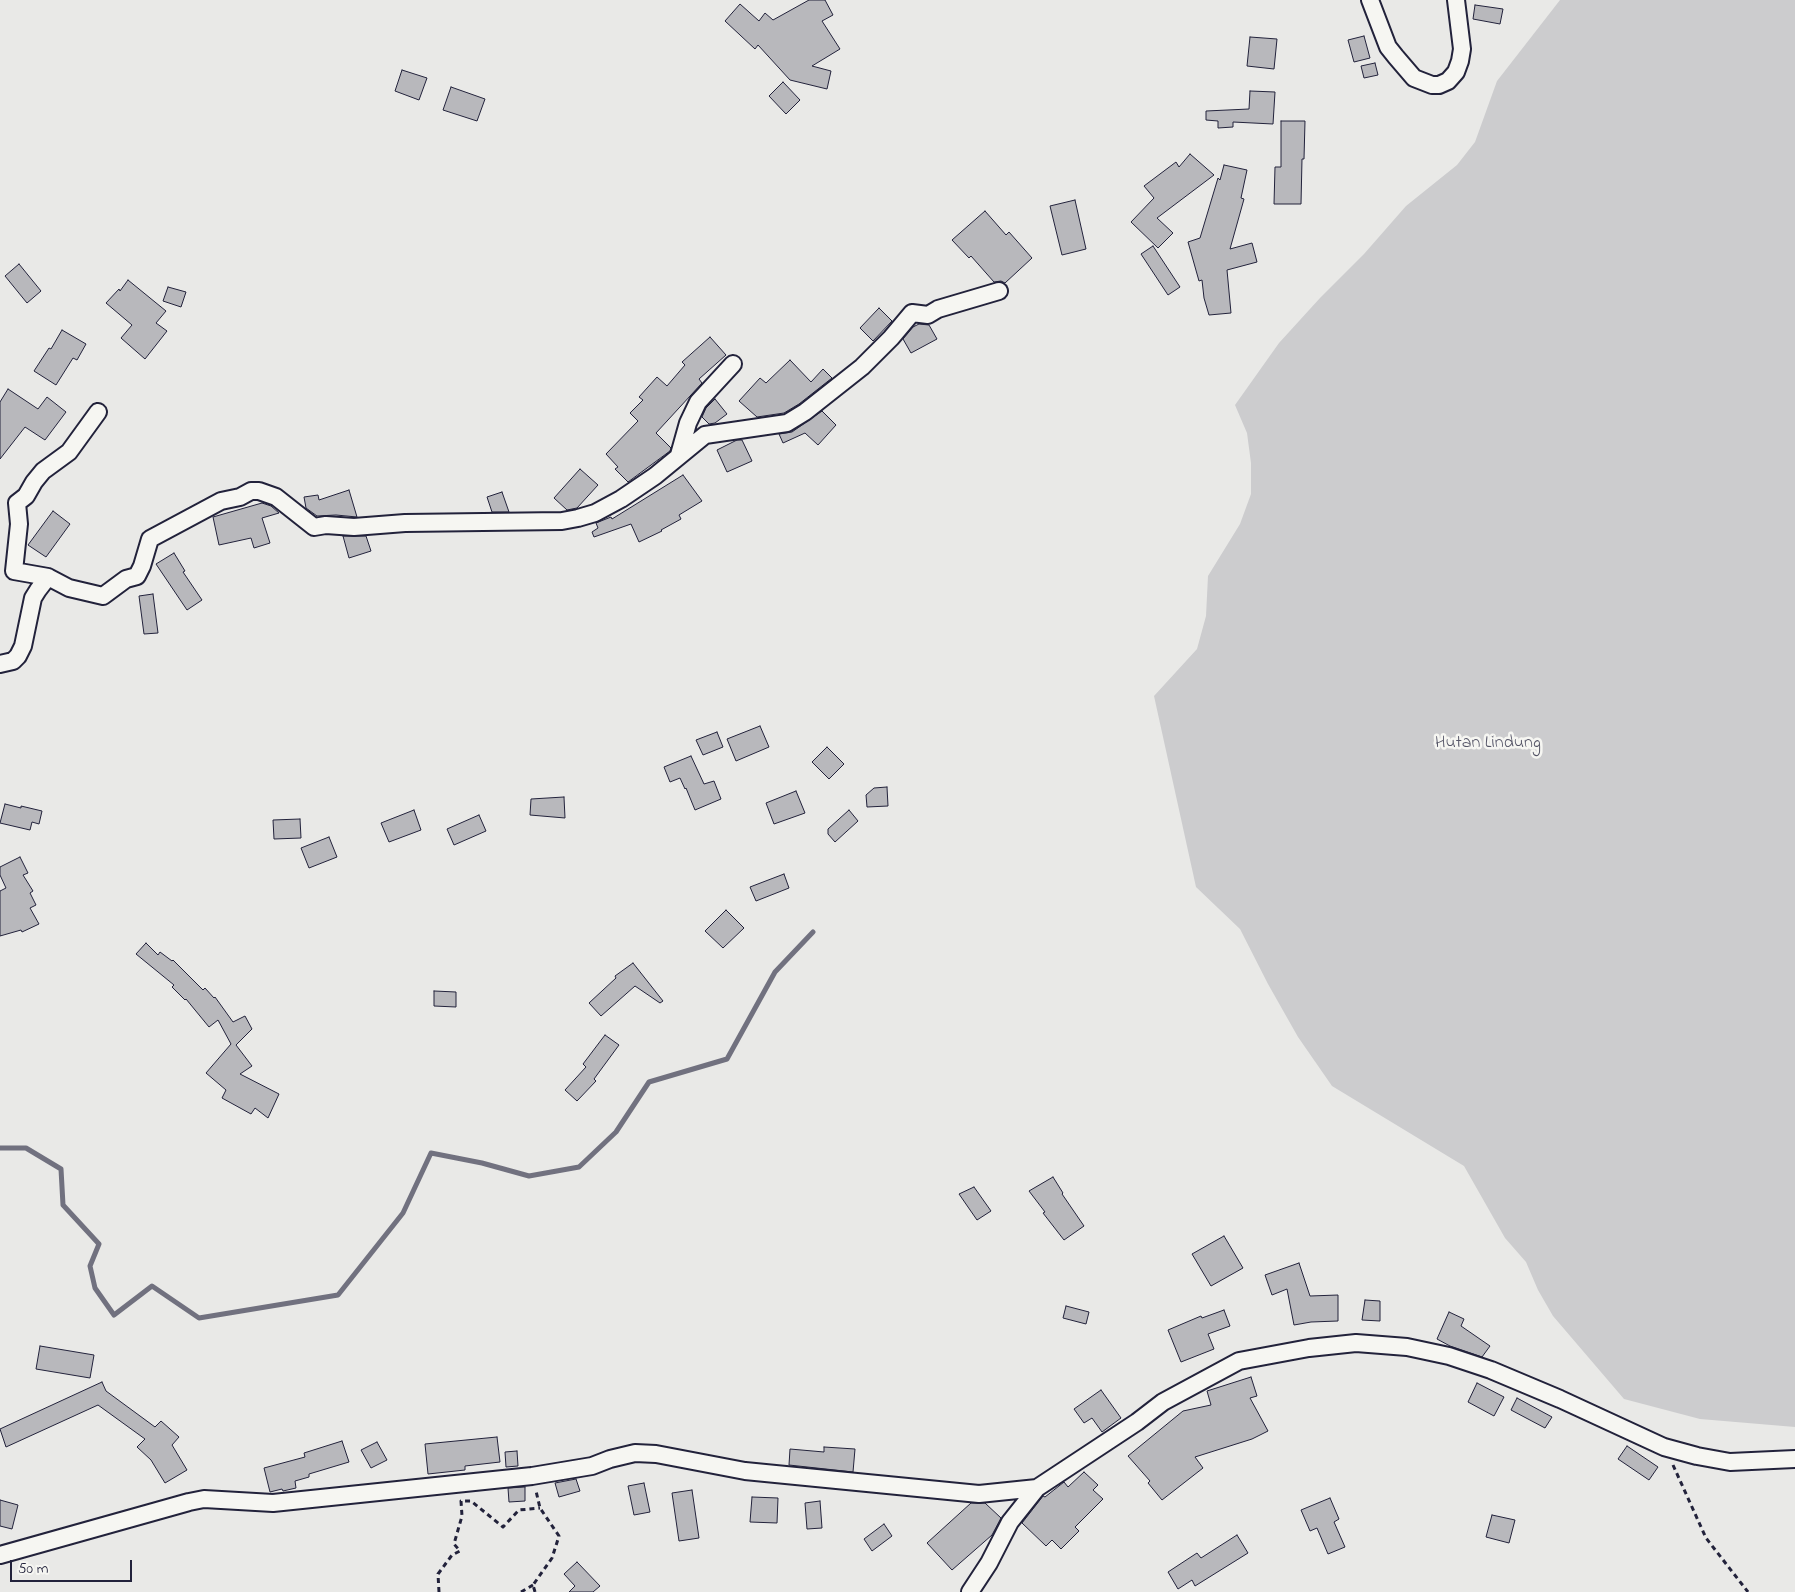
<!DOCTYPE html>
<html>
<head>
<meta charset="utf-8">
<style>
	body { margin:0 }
	#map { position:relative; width:1795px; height:1592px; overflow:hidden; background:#e9e9e7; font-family:"Indie Flower",sans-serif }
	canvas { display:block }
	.scale { position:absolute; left:10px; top:1560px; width:122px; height:22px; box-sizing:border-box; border:2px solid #22223b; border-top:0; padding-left:6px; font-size:15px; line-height:18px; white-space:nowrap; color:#22223b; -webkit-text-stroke:4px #f6f6f2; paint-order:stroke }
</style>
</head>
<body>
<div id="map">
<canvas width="1795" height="1592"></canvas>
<div class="scale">50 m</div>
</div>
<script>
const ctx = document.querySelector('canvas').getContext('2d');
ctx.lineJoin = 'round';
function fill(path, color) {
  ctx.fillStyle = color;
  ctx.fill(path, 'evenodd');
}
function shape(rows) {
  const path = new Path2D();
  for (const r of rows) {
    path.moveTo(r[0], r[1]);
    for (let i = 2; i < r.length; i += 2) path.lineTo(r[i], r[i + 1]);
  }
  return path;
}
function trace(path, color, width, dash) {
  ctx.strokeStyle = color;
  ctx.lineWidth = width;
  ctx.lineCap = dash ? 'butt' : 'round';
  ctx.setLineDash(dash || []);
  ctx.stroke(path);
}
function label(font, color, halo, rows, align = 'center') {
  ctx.font = font + ' "Indie Flower",sans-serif';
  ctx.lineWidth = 5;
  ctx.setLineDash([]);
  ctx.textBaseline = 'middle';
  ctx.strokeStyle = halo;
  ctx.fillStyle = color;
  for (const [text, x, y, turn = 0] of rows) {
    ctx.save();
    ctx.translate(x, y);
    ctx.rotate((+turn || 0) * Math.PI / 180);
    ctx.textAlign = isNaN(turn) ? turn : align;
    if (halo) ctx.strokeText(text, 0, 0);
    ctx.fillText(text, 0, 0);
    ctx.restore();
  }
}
const green = shape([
	[1560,0,1795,0,1795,1427,1700,1419,1624,1399,1553,1316,1538,1290,1526,1262,1505,1238,1464,1166,1332,1086,1298,1037,1268,984,1240,929,1196,887,1154,696,1197,649,1206,616,1208,576,1240,524,1251,494,1251,463,1247,433,1235,405,1279,343,1320,298,1364,254,1406,206,1457,165,1475,142,1497,81]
]);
const stream = shape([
	[0,1148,26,1148,61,1169,63,1205,99,1244,90,1266,95,1288,114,1315,152,1286,199,1318,338,1295,403,1213,431,1153,482,1163,529,1176,579,1167,616,1132,649,1082,727,1059,775,972,813,932]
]);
const building = shape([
	[809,0,825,0,833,15,822,21,840,49,812,66,831,71,827,89,790,80,758,45,755,49,725,21,740,4,759,21,765,13,773,20,809,0],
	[1475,5,1503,9,1500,24,1473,19,1475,5],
	[1364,36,1370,58,1354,62,1348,40,1364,36],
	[1250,37,1277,39,1274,69,1247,66,1250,37],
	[1375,63,1378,75,1364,78,1361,66,1375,63],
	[402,70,427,78,419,100,395,91,402,70],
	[783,82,800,100,786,114,769,96,783,82],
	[451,87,485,99,477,121,443,110,451,87],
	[1250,91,1275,92,1273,124,1233,122,1233,127,1218,128,1218,121,1206,120,1206,111,1249,109,1250,91],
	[1281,121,1305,121,1304,159,1302,159,1301,204,1274,204,1275,167,1281,167,1281,121],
	[1190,154,1214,175,1157,218,1173,233,1158,248,1131,222,1154,198,1144,186,1176,162,1179,167,1190,154],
	[1224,165,1247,170,1241,198,1244,199,1230,249,1252,243,1257,262,1227,270,1231,313,1209,315,1204,298,1202,280,1199,281,1188,242,1200,238,1218,178,1220,180,1224,165],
	[1075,200,1086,249,1062,255,1050,206,1075,200],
	[985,211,1006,235,1009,232,1032,258,1005,283,1001,281,994,282,971,256,969,258,952,240,985,211],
	[1153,246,1180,287,1168,295,1141,254,1153,246],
	[19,264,41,291,27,303,5,276,19,264],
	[128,280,166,311,156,323,167,331,145,359,121,338,132,325,106,303,119,289,120,291,128,280],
	[168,287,186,292,181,307,163,301,168,287],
	[879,308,892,321,873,341,860,328,879,308],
	[919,324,929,325,937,339,911,353,903,339,913,327,919,324],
	[62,330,86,344,77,360,73,358,56,385,34,371,49,348,51,349,62,330],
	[710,337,726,355,699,379,702,383,656,433,671,448,670,451,628,482,615,469,618,467,606,454,638,421,630,413,643,400,639,397,657,377,667,386,685,365,682,362,710,337],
	[790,360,811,382,823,369,832,378,799,404,784,413,757,417,739,401,760,378,766,383,790,360],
	[8,389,38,409,47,397,66,412,45,440,25,427,0,459,0,402,8,389],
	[715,399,727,414,715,423,709,424,702,417,706,408,715,399],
	[822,411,836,425,818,445,805,433,783,443,779,434,792,432,822,411],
	[737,440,742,440,752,461,727,472,717,450,737,440],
	[580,469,598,485,577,508,567,510,554,498,580,469],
	[683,475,702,501,679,515,681,519,661,530,662,531,639,542,631,524,594,537,592,532,598,528,596,523,611,517,612,519,683,475],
	[349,490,357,517,336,515,317,516,306,508,304,497,318,495,319,500,349,490],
	[502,492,509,512,492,512,487,497,502,492],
	[262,503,271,506,279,513,262,518,270,543,254,548,251,538,219,545,213,517,262,503],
	[53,511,70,524,46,557,28,545,53,511],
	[343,536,366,536,371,551,349,558,343,536],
	[174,553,185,571,183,572,202,600,187,610,156,564,174,553],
	[153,594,158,633,144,634,139,596,153,594],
	[760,726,769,747,736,761,727,739,760,726],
	[717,732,723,747,703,755,696,740,717,732],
	[827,747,844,764,829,779,812,762,827,747],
	[691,756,704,784,714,781,721,799,695,810,686,788,685,789,680,778,670,782,664,767,691,756],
	[887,787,888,806,867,807,866,795,874,788,887,787],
	[796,791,805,813,774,824,766,803,796,791],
	[564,797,565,818,530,815,531,799,564,797],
	[5,804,21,808,21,806,42,811,39,824,32,822,30,830,0,823,5,804],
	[414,810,421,830,389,842,381,823,414,810],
	[849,810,858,821,835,842,828,834,828,829,849,810],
	[479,815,486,831,454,845,447,829,479,815],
	[300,819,301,838,274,839,273,820,300,819],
	[329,837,337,857,309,868,301,848,329,837],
	[20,857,28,873,23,875,33,891,30,893,36,905,30,908,39,924,22,932,21,930,0,936,0,891,6,888,0,875,0,867,20,857],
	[784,874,789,888,756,901,750,887,784,874],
	[726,910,744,928,723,948,705,931,726,910],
	[146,943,158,955,160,952,172,961,173,960,203,990,205,988,214,998,215,997,233,1022,245,1016,252,1029,236,1045,252,1066,240,1074,279,1094,268,1118,255,1108,251,1114,222,1098,226,1090,206,1073,231,1044,218,1020,209,1027,186,999,185,1000,172,987,174,985,136,954,146,943],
	[633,963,663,1001,660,1003,635,986,601,1016,589,1003,616,978,615,976,633,963],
	[434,991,456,992,456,1007,434,1006,434,991],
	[605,1035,619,1045,594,1079,596,1081,577,1101,565,1090,586,1067,583,1064,605,1035],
	[1053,1177,1063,1193,1062,1194,1084,1226,1064,1240,1043,1213,1045,1212,1029,1191,1053,1177],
	[974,1187,991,1211,977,1220,959,1194,974,1187],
	[1224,1236,1243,1268,1211,1286,1192,1254,1224,1236],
	[1299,1263,1310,1296,1338,1295,1338,1321,1311,1322,1294,1325,1287,1289,1272,1295,1265,1275,1299,1263],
	[1365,1300,1380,1301,1380,1321,1362,1320,1365,1300],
	[1066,1306,1089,1312,1086,1324,1063,1318,1066,1306],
	[1224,1310,1230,1326,1208,1334,1214,1349,1181,1362,1168,1330,1201,1316,1202,1318,1224,1310],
	[1449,1312,1464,1319,1461,1326,1490,1346,1482,1357,1450,1346,1437,1339,1449,1312],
	[40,1346,94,1355,90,1378,36,1369,40,1346],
	[1251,1377,1257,1396,1250,1398,1268,1431,1252,1439,1195,1457,1203,1468,1162,1500,1148,1483,1150,1481,1128,1456,1183,1411,1211,1405,1207,1391,1251,1377],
	[102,1382,106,1391,155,1427,161,1421,179,1437,172,1445,187,1470,165,1483,151,1460,137,1447,145,1439,98,1405,6,1447,0,1429,102,1382],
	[1477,1383,1504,1397,1494,1416,1468,1402,1477,1383],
	[1101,1390,1121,1418,1102,1432,1092,1418,1084,1423,1074,1409,1101,1390],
	[1517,1398,1552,1417,1545,1428,1511,1410,1517,1398],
	[497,1437,500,1462,465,1466,465,1470,428,1474,425,1444,497,1437],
	[342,1441,349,1462,309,1474,309,1477,295,1481,296,1488,283,1491,282,1489,270,1492,264,1468,305,1457,304,1453,342,1441],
	[377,1442,387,1460,371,1468,361,1450,377,1442],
	[1627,1446,1658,1467,1649,1480,1618,1459,1627,1446],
	[824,1447,855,1449,853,1472,789,1465,790,1449,824,1452,824,1447],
	[517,1451,518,1466,506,1467,505,1452,517,1451],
	[1084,1472,1098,1485,1093,1490,1103,1499,1075,1527,1079,1531,1061,1549,1052,1540,1046,1546,1022,1523,1043,1496,1045,1497,1064,1482,1068,1487,1084,1472],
	[576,1479,580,1491,559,1497,555,1483,576,1479],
	[644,1483,650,1512,634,1515,628,1486,644,1483],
	[525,1487,525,1501,509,1502,508,1488,525,1487],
	[692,1490,699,1538,679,1541,672,1493,692,1490],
	[752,1497,778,1498,777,1523,750,1522,752,1497],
	[1330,1498,1339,1519,1334,1522,1345,1547,1328,1554,1317,1528,1310,1531,1301,1510,1330,1498],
	[0,1500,18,1505,12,1529,0,1526,0,1500],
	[820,1501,822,1528,807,1529,805,1503,820,1501],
	[971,1503,985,1503,1001,1518,992,1535,952,1570,927,1543,971,1503],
	[1492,1515,1515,1520,1509,1543,1486,1537,1492,1515],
	[884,1524,892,1536,872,1551,864,1539,884,1524],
	[1237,1535,1248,1553,1195,1586,1192,1580,1178,1589,1168,1572,1197,1553,1201,1558,1237,1535],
	[577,1562,600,1586,593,1592,569,1592,575,1586,564,1574,577,1562]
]);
const path = shape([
	[1673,1465,1706,1538,1748,1592],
	[439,1592,438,1574,452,1555,460,1551,454,1544,462,1516,461,1501,471,1501,503,1527,519,1510,540,1508],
	[521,1592,533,1585],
	[535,1592,533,1585,552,1558,559,1536,540,1508,536,1491]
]);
const minor = shape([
	[1370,0,1388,47,1396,57,1414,78,1432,85,1439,85,1448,81,1456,72,1460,61,1462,49,1456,0],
	[679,455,688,423,698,402,733,364],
	[48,577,14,571,19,524,17,503,26,496,34,482,43,471,69,452,98,412],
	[0,664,13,661,18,656,23,646,33,598,38,590,48,577,69,588,103,596,126,579,137,576,142,566,150,539,221,501,240,497,251,491,259,491,276,497,314,527,326,525,354,527,405,523,562,521,578,518,595,513,621,499,655,476,705,435,787,423,805,412,862,367,891,338,912,313,928,315,938,309,999,291],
	[0,1555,189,1502,204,1499,273,1503,532,1476,592,1466,610,1459,635,1453,656,1454,745,1471,979,1494,1037,1488,1137,1422,1163,1402,1239,1361,1309,1348,1356,1343,1407,1347,1449,1356,1491,1370,1560,1399,1664,1447,1697,1456,1730,1462,1795,1459],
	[970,1592,989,1563,1010,1522,1037,1488]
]);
const parkNames = [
	["Hutan Lindung",1488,744]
];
fill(green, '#ccccce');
trace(stream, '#71717f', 5);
fill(building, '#b8b8bc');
trace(building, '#22223b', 1);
trace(minor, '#22223b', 20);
trace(path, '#22223b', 3, [5, 4]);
trace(minor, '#f6f6f2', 16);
label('18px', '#555567', '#f6f6f2', parkNames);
</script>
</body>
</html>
